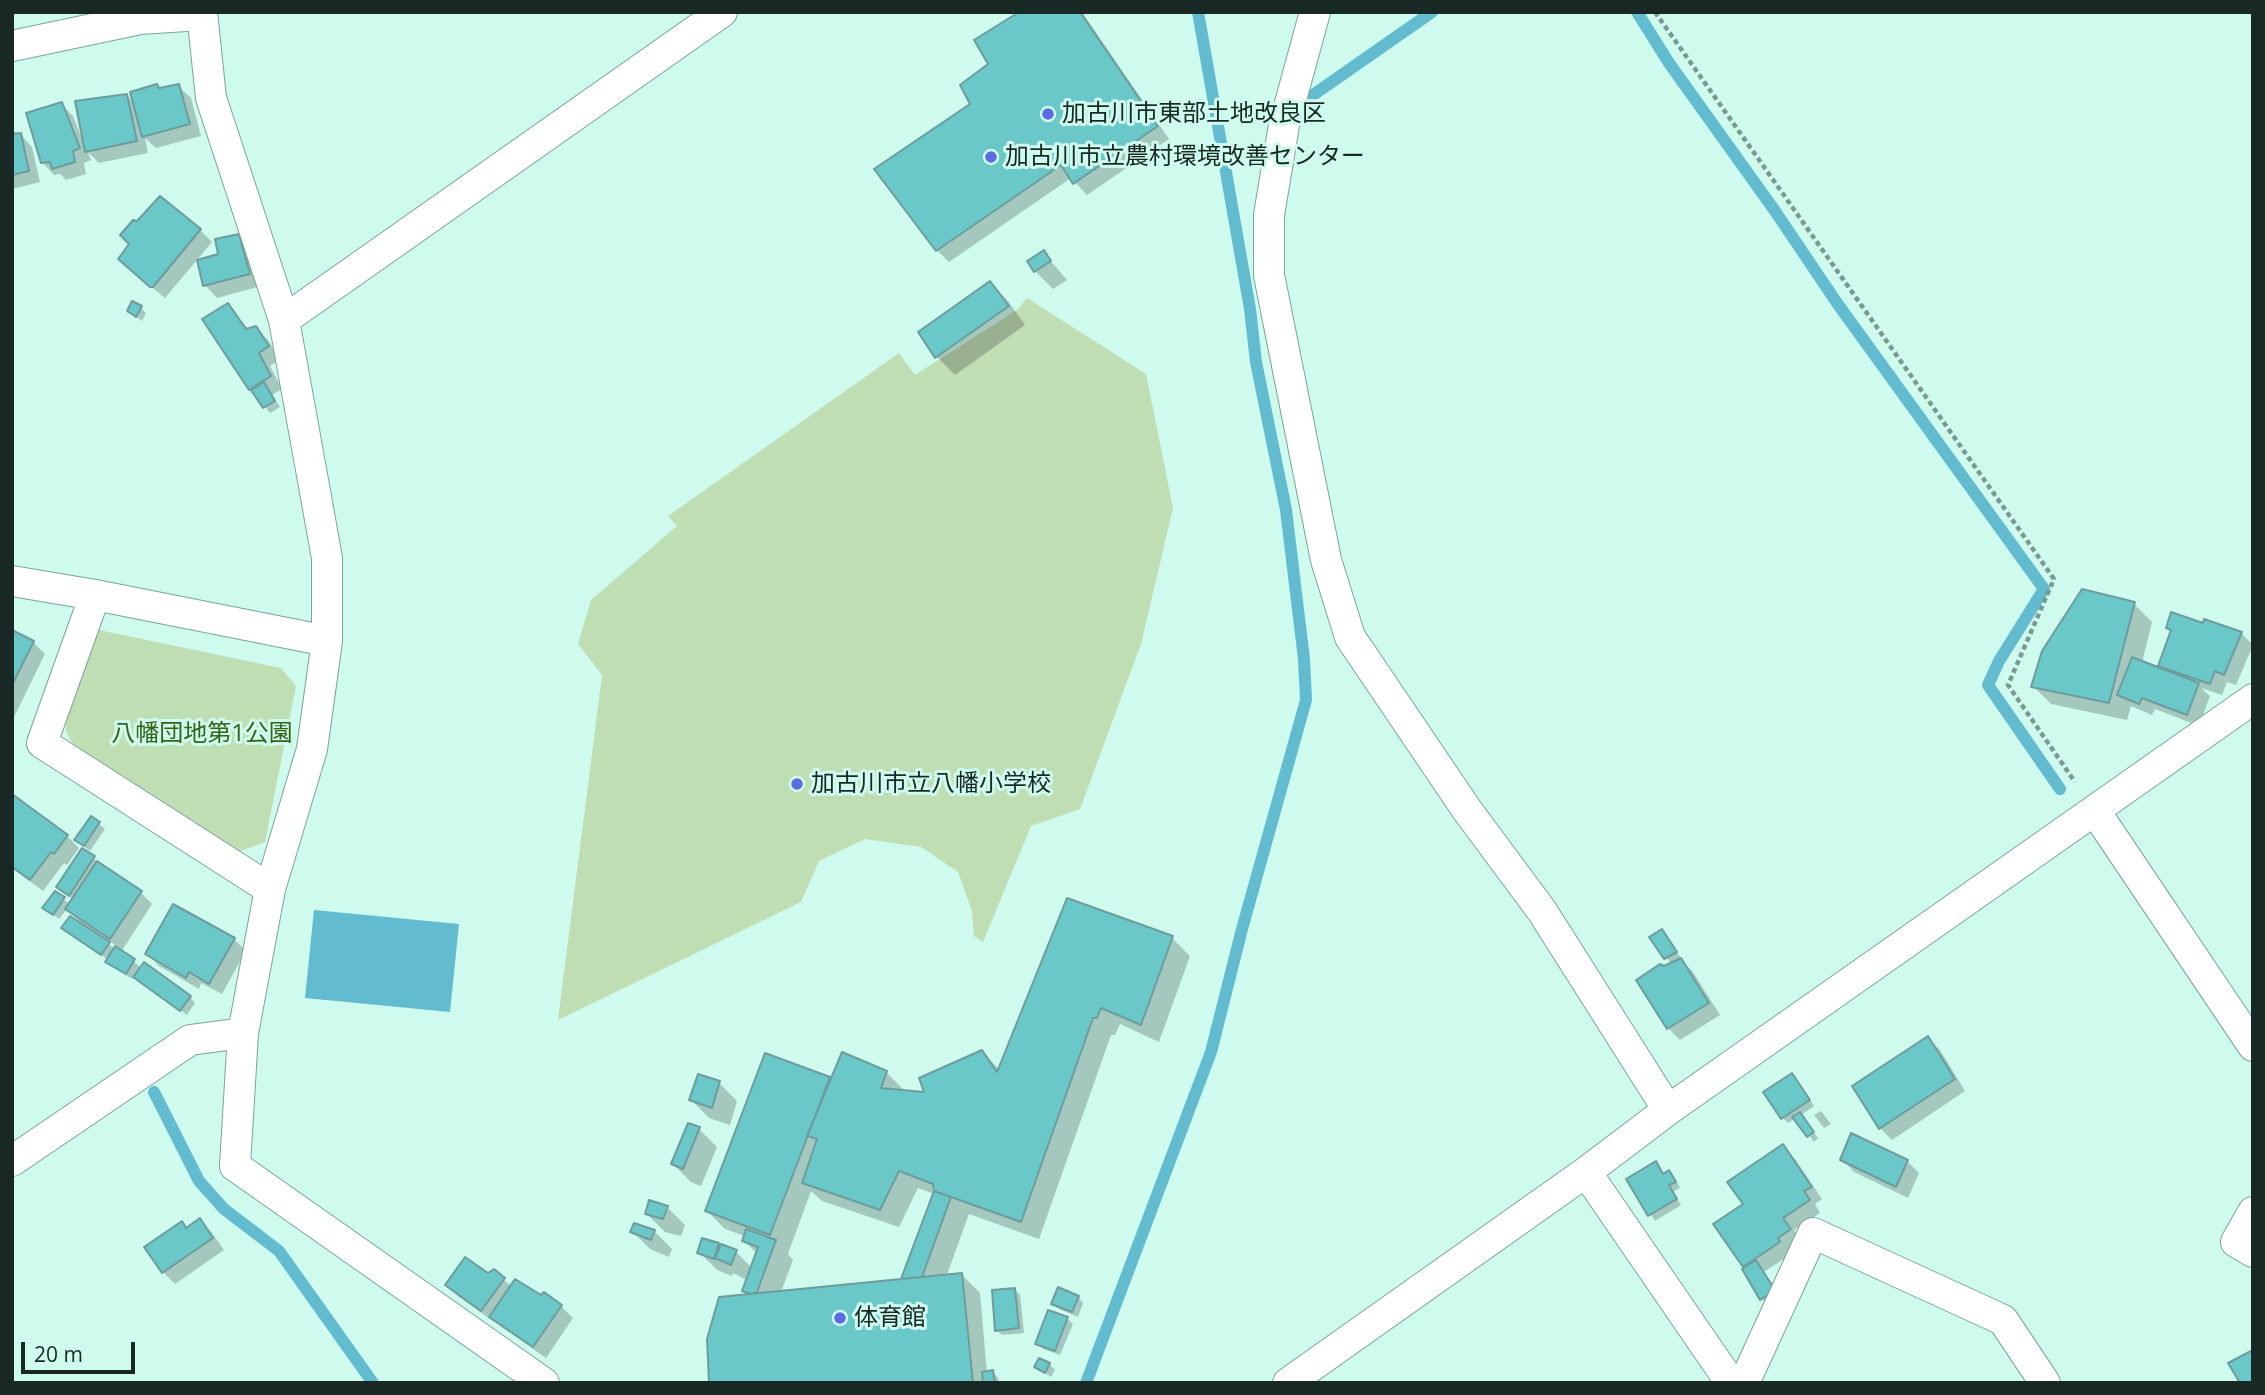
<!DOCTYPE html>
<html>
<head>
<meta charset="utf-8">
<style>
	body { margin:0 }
	#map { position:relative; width:2265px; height:1395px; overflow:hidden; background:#cefbee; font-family:"Open Sans",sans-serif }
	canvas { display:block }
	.frame { position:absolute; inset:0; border:14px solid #182925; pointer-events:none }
	.scale { position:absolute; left:21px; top:1342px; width:114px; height:32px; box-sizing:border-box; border:4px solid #182925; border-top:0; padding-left:9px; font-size:21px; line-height:24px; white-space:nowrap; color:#182925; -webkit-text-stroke:5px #cefbee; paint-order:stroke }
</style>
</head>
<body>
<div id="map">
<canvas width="2265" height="1395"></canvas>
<div class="frame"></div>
<div class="scale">20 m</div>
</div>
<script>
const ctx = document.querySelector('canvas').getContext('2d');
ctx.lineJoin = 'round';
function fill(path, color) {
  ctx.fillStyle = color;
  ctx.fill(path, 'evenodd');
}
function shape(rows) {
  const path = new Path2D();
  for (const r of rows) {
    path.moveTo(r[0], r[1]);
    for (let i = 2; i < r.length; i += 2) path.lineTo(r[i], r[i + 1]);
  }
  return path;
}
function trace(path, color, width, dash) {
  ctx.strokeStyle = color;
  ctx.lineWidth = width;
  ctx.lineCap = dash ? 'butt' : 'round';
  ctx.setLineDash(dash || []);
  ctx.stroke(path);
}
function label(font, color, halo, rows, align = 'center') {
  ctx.font = font + ' "Open Sans","Noto Sans JP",sans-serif';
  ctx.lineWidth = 6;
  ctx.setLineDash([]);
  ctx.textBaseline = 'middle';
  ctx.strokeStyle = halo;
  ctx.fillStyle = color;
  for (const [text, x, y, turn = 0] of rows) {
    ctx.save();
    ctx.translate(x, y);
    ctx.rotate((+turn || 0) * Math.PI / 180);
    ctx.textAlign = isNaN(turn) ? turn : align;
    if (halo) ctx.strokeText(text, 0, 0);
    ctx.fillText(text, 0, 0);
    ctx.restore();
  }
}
const green = shape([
	[1027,298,1146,374,1173,508,1141,644,1080,809,1031,826,983,942,974,936,972,911,958,872,921,847,865,839,819,861,801,902,558,1020,602,675,578,644,591,600,677,526,668,516,899,353,915,375,1018,309],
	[99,630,281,668,296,686,265,842,238,852,74,747,66,731,66,720]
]);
const water = shape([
	[314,910,459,924,450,1012,305,998]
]);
const shadow = shape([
	[1023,12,1082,12,1169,139,1087,195,1071,178,949,262,937,250,877,169,972,104,990,65],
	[178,86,191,98,201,136,156,148,145,138,148,153,99,163,88,152,91,160,84,163,86,174,66,180,60,174,54,175,42,162,61,104,73,116,82,138,127,96,135,104],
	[12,128,17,135,20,134,32,147,40,182,12,189],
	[200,230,212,242,165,298,132,271],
	[238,235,250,248,261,286,217,298,205,285,220,255],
	[1043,252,1067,280,1053,289,1035,271],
	[990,283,1008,301,1025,325,955,375,937,357,920,332],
	[228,305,249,330,256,328,268,340,280,359,270,366,282,389,272,395,280,407,270,413,251,389],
	[141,308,146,313,142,321,129,311],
	[2134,604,2152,622,2142,663,2159,669,2172,632,2168,627,2204,625,2241,633,2253,645,2236,685,2227,682,2222,695,2201,688,2210,696,2199,726,2155,709,2152,715,2131,706,2127,720,2051,704,2033,686],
	[12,632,33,642,45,654,12,721],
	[12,797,67,836,79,848,67,865,64,863,43,891,12,868],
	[91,818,105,829,90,851,76,840],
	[82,850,140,892,152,904,121,952,142,968,190,997,195,1003,187,1015,134,975,132,979,113,967,108,962,109,960,69,934,64,928,81,923,67,909,59,919,45,908,55,893,70,904,73,899,64,892],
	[108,940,117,946,115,950,106,941],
	[174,906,234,939,246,951,222,994,201,983,199,989,159,966,147,954],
	[1662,931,1681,958,1680,959,1693,972,1720,1015,1680,1040,1668,1028,1664,968,1672,965,1652,938],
	[1172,938,1190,956,1159,1042,1120,1024,1115,1035,1111,1035,1039,1239,969,1214,946,1277,962,1275,980,1293,987,1373,993,1372,998,1378,999,1383,711,1383,749,1296,744,1291,748,1281,733,1273,732,1276,717,1270,699,1252,718,1245,721,1248,736,1252,752,1268,757,1254,744,1240,745,1236,725,1229,707,1211,829,1078,832,1082,886,1072,904,1090,926,1094,982,1052,1000,1070],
	[918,1188,934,1194,902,1281,781,1292,793,1260,788,1254,811,1191,822,1201,899,1227],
	[1928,1038,1940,1050,1965,1091,1892,1140,1880,1128],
	[1792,1075,1814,1106,1801,1115,1818,1138,1814,1142,1796,1118,1788,1123,1783,1118],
	[719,1083,737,1101,730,1125,709,1118,691,1100],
	[1821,1111,1831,1124,1824,1128,1814,1115],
	[699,1129,717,1147,701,1186,691,1182,673,1164],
	[1783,1147,1795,1159,1822,1199,1815,1204,1820,1213,1794,1230,1802,1242,1791,1254,1764,1272,1779,1296,1767,1304,1762,1299,1744,1266,1745,1205],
	[1842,1159,1907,1161,1919,1173,1908,1198,1854,1172],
	[1656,1164,1665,1175,1669,1173,1675,1178,1680,1188,1673,1192,1681,1205,1655,1221,1628,1180],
	[667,1207,685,1225,681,1236,665,1232,647,1214],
	[200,1221,212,1233,224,1250,175,1284,163,1272,182,1223,188,1229],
	[632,1231,654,1231,672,1249,669,1257,650,1249],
	[494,1271,512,1287,541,1298,544,1294,561,1306,573,1318,546,1358,503,1328,495,1320,494,1322,459,1297,447,1285],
	[1015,1290,1020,1295,1024,1333,1002,1335,997,1330],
	[1078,1297,1083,1303,1078,1317,1059,1309,1053,1303],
	[1067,1318,1073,1324,1060,1355,1043,1349,1037,1344],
	[1049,1364,1055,1370,1051,1377,1036,1367]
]);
const stream = shape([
	[1637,12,1669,63,1775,211,1837,303,2044,589,1999,661,1988,685,2060,789],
	[1313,95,1432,12],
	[154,1092,199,1181,224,1209,279,1251,373,1383],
	[1086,1383,1211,1052,1242,929,1306,700,1304,659,1286,510,1256,362,1250,309,1198,12]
]);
const building = shape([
	[1019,12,1080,12,1158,126,1073,184,1061,165,936,251,874,169,970,104,960,85,988,64,974,40,1019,12],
	[157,84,159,88,179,84,190,124,142,137,130,92,157,84],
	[127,94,137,141,85,152,75,101,127,94],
	[62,102,80,148,73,151,75,162,52,169,50,162,41,163,26,113,62,102],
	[21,133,29,171,12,175,12,134,21,133],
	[160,196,201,229,153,287,150,287,118,259,129,244,120,235,133,220,137,221,160,196],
	[239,234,250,274,203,286,197,260,218,254,215,239,239,234],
	[1044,250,1051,261,1034,272,1027,261,1044,250],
	[990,281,1009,306,935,358,918,332,990,281],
	[132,301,142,306,136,317,127,311,132,301],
	[228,303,246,329,256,326,269,346,259,353,271,376,249,390,202,319,228,303],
	[264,382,275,401,263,408,251,390,264,382],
	[2082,589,2135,602,2109,703,2031,687,2042,651,2082,589],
	[2171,612,2203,623,2204,619,2242,632,2224,675,2215,671,2210,684,2158,666,2171,630,2166,628,2171,612],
	[12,630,34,641,12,685,12,630],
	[2132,657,2199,683,2187,715,2142,698,2139,704,2117,695,2132,657],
	[12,794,68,835,54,854,51,852,30,880,12,867,12,794],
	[91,816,100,822,84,846,74,840,91,816],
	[82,848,95,856,69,896,56,887,82,848],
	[97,861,142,891,110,939,65,909,97,861],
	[55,891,65,897,53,915,42,908,55,891],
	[1067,898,1173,936,1141,1025,1101,1008,1097,1018,1093,1018,1021,1222,934,1191,933,1184,899,1171,880,1210,802,1183,817,1139,807,1136,842,1052,887,1071,881,1088,924,1092,919,1078,982,1050,997,1072,1067,898],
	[173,904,235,938,209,984,189,972,186,978,145,954,173,904],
	[70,916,110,942,101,955,61,928,70,916],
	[1662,929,1677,952,1664,959,1649,937,1662,929],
	[115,946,135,959,126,974,105,962,115,946],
	[1681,958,1709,1003,1667,1029,1636,980,1660,964,1664,966,1681,958],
	[144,962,191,996,180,1011,133,977,144,962],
	[1928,1036,1955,1079,1879,1129,1852,1086,1928,1036],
	[765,1053,830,1077,770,1235,705,1211,765,1053],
	[1792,1073,1810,1100,1781,1119,1763,1092,1792,1073],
	[698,1074,720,1081,712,1108,689,1100,698,1074],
	[1800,1112,1814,1132,1807,1137,1792,1117,1800,1112],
	[688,1123,700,1127,683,1169,671,1164,688,1123],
	[1851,1133,1908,1160,1896,1187,1840,1160,1851,1133],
	[1783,1144,1812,1187,1804,1191,1810,1200,1783,1218,1791,1229,1778,1238,1780,1242,1743,1267,1713,1224,1743,1204,1727,1182,1783,1144],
	[1656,1161,1663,1174,1669,1170,1676,1182,1669,1185,1677,1199,1648,1216,1626,1179,1656,1161],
	[934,1191,951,1197,922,1277,901,1279,934,1191],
	[649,1200,668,1206,663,1219,645,1214,649,1200],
	[200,1218,213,1238,162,1273,144,1247,182,1221,186,1228,200,1218],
	[634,1223,655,1230,651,1240,630,1232,634,1223],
	[746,1229,776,1240,757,1292,751,1294,742,1291,758,1247,742,1241,746,1229],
	[702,1238,719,1243,714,1259,697,1253,702,1238],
	[721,1244,737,1250,731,1265,715,1258,721,1244],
	[465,1257,488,1273,494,1269,505,1278,481,1311,445,1285,465,1257],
	[1756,1260,1775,1290,1760,1300,1742,1269,1756,1260],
	[962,1273,973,1383,709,1383,707,1339,719,1297,962,1273],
	[515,1279,541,1295,544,1292,562,1305,533,1347,489,1317,515,1279],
	[1058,1287,1079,1296,1072,1312,1051,1304,1058,1287],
	[1015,1288,1019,1328,995,1331,992,1290,1015,1288],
	[1048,1310,1068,1317,1055,1351,1035,1344,1048,1310],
	[2253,1350,2253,1380,2249,1383,2240,1383,2228,1363,2253,1350],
	[1039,1358,1050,1363,1045,1373,1034,1367,1039,1358],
	[993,1370,995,1383,983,1383,982,1372,993,1370]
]);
const path = shape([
	[1655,12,2054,579,2008,685,2075,782]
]);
const minor = shape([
	[202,12,211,98,284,320,327,558,327,641,312,749,270,889],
	[1315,12,1284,125,1269,215,1269,275,1326,560,1350,637,1467,810,1542,911,1668,1110],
	[12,46,140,19,202,15],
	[284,320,722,12],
	[12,581,95,595,42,743,270,889,243,1033,235,1166,544,1383],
	[95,595,327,641],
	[2095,811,2253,1046],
	[12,1161,190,1040,243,1033],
	[1586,1172,1731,1383],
	[2253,1212,2236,1242,2253,1252],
	[1288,1383,1586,1172,1668,1110,2253,699],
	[1744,1383,1813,1233,2003,1320,2045,1383]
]);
const markers = [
	[1048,114,7,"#5e6ce4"],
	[991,157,7,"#5e6ce4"],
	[797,784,7,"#5e6ce4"],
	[840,1318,7,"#5e6ce4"]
];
const poiNames = [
	["加古川市東部土地改良区",1062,114],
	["加古川市立農村環境改善センター",1005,157],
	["加古川市立八幡小学校",811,784],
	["体育館",854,1318]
];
const parkNames = [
	["八幡団地第1公園",202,734]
];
fill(green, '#c0deb4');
fill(water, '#63bbd0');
fill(shadow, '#0003');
trace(stream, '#63bbd0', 12);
fill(building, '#6bc8c8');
trace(building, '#6e9c9c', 2);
trace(minor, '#7aa498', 32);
trace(path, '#7a9a91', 4.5, [5, 3.5]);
trace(minor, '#fff', 30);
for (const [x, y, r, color] of markers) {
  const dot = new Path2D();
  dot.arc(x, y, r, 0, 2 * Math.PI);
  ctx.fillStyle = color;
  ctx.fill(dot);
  trace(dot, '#cefbee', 2.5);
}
label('24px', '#182925', '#cefbee', poiNames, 'left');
label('24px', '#346316', '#cefbee', parkNames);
</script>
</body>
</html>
